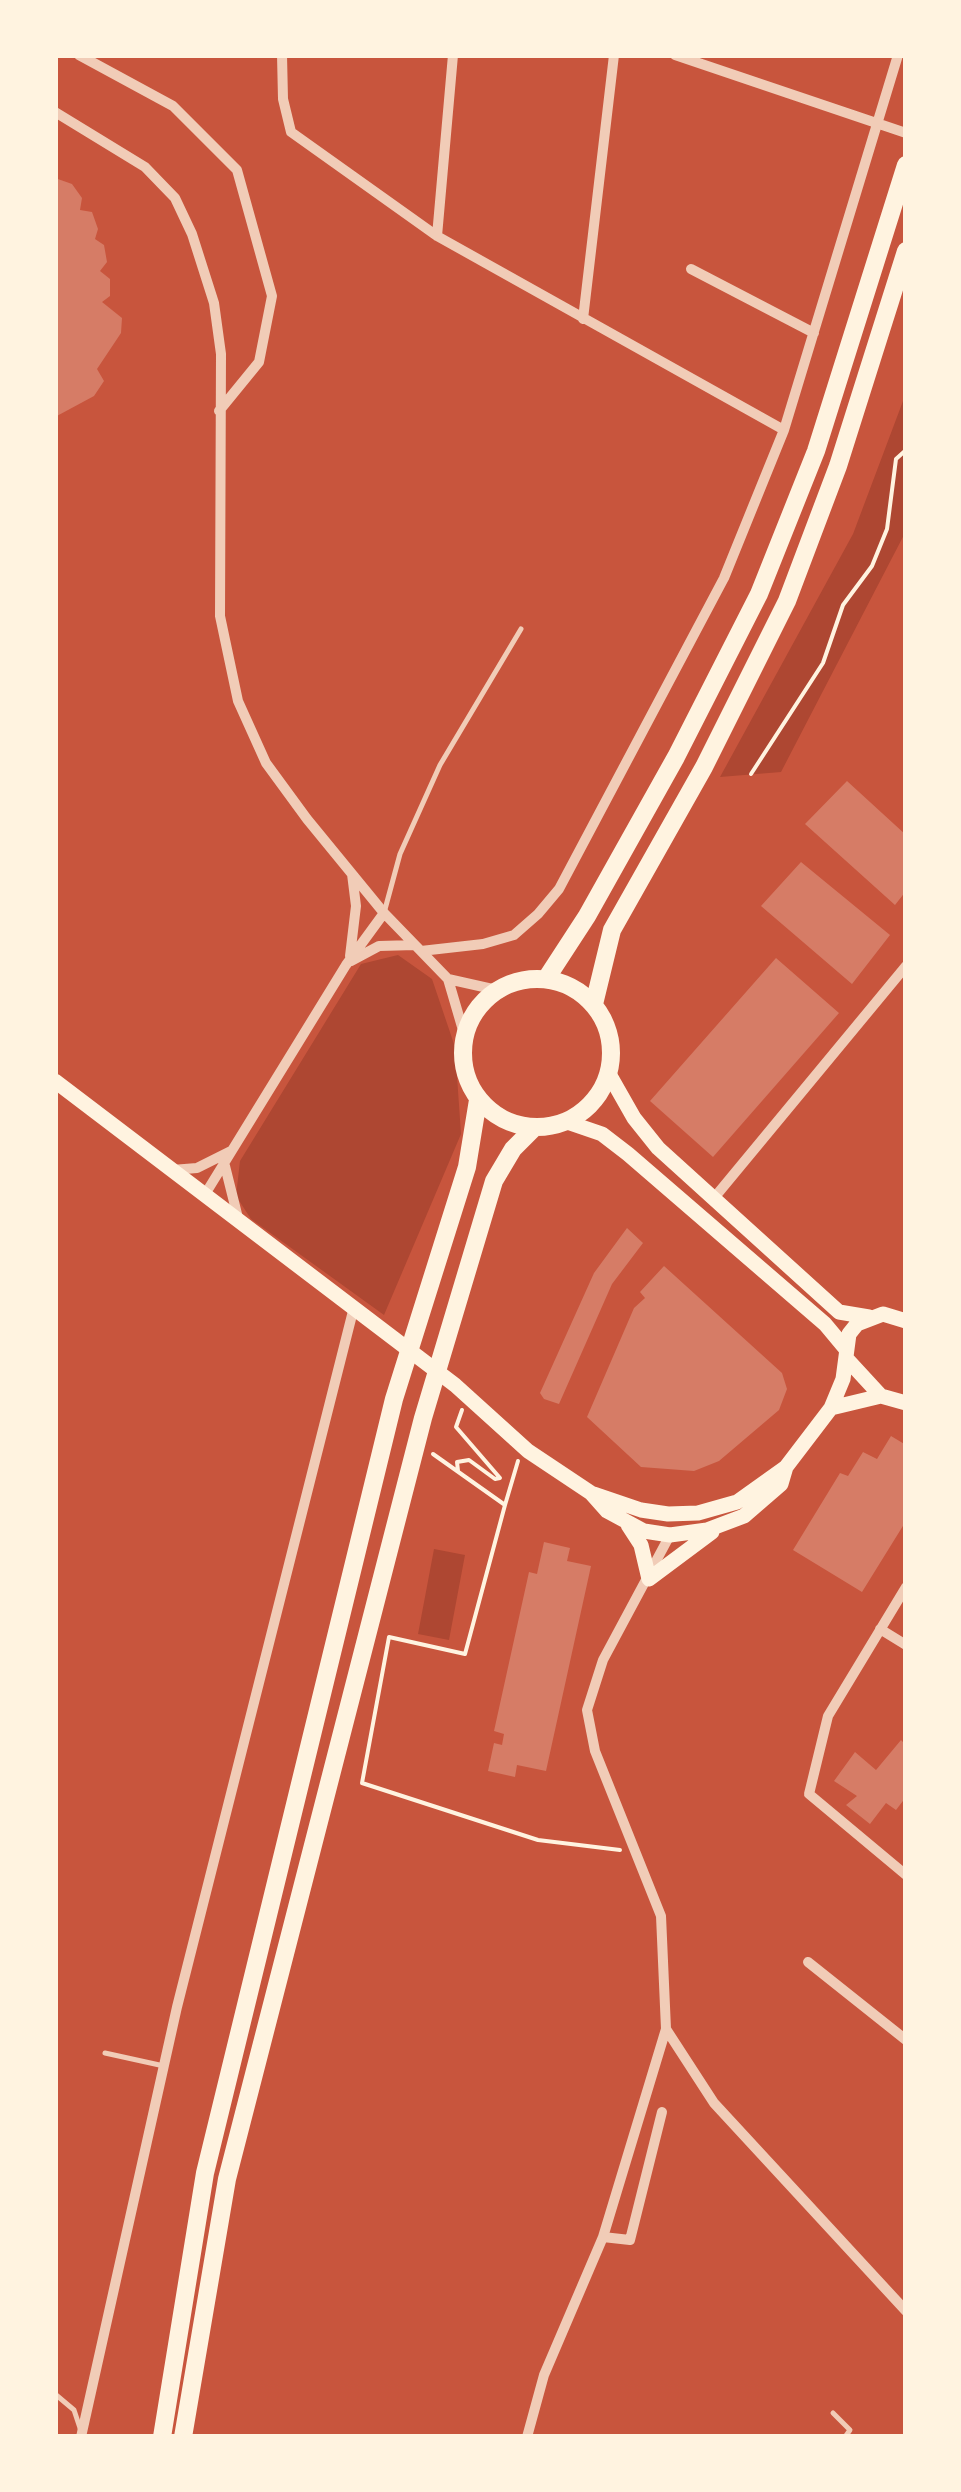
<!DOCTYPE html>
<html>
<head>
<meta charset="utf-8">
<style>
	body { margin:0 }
	#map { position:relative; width:961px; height:2492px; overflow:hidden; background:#c8553d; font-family:Rubik,sans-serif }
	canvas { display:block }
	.frame { position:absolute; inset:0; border:58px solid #fff3e0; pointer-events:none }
</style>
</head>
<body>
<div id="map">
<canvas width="961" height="2492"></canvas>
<div class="frame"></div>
</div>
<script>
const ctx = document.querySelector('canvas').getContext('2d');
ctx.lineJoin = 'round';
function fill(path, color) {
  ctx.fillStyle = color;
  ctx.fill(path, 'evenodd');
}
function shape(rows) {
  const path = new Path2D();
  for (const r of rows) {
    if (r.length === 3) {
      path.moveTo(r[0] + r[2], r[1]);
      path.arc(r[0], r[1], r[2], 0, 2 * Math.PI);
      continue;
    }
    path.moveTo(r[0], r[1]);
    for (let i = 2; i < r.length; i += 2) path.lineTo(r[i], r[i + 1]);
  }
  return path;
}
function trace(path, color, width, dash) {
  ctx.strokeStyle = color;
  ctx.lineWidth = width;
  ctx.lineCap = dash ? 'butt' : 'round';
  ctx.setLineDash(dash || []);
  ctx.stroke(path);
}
const green = shape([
	[906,393,906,531,781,772,720,777,853,534],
	[398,955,432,979,455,1047,461,1134,384,1315,251,1219,236,1196,240,1161,361,964],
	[434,1549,465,1555,449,1640,418,1634]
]);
const building = shape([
	[55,178,72,184,82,198,80,210,92,212,98,229,95,239,104,245,107,262,100,271,110,279,110,296,102,302,122,318,121,333,97,369,104,381,94,396,55,417],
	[847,781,906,835,906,891,895,905,805,824],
	[801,862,890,935,852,984,761,906],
	[776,958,839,1013,713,1157,650,1101],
	[627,1228,643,1243,612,1284,559,1404,544,1399,540,1393,594,1273],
	[664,1266,782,1373,787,1389,779,1410,719,1461,694,1471,641,1467,587,1417,634,1308,645,1298,640,1292],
	[891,1436,906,1445,906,1521,862,1592,793,1550,840,1473,848,1476,863,1452,877,1459],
	[544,1542,570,1548,567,1561,591,1566,546,1771,517,1765,515,1777,488,1771,494,1743,502,1745,504,1734,494,1731,529,1572,537,1574],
	[901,1740,906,1745,906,1797,896,1810,886,1803,870,1824,846,1805,857,1796,834,1781,855,1752,876,1770]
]);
const path = shape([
	[751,774,823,663,843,605,872,566,887,529,896,459,906,450],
	[433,1454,505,1505,465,1654,389,1637,362,1783,538,1840,620,1850],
	[458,1471,457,1462,469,1460,495,1479,500,1478,456,1427,462,1410],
	[505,1505,518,1461]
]);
const service = shape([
	[384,913,400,854,440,765,521,629],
	[105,2053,164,2066],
	[55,2394,74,2410,81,2431],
	[833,2413,850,2430,845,2437]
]);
const minor = shape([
	[79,55,173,106,237,170,272,296,259,362,219,411],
	[282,55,283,99,291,132,437,236,784,430],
	[675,55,906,133],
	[55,112,145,167,175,198,192,234,214,303,221,354,220,616,238,701,266,763,307,819,384,913,448,979,465,1037],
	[437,236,453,55],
	[691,269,814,333],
	[583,319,614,55],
	[421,951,483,944,514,935,538,914,559,889,724,578,784,430,898,55],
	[350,956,356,906,352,874],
	[351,961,379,946,415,945],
	[448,979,497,990],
	[225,1166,238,1218],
	[172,1170,197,1168,231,1151],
	[204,1196,346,965,384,913],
	[714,1198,906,966],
	[670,1535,603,1660,587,1710,595,1751,661,1916,666,2029,714,2103,906,2311],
	[906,1587,828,1716,809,1794,906,1875],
	[880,1629,906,1645],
	[808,1962,906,2040],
	[662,2112,630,2240,603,2237,666,2029],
	[81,2437,177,2007,353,1311],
	[527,2437,544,2375,603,2237]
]);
const secondary = shape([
	[609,1074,634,1118,658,1148,839,1312,869,1317],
	[55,1081,455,1385,528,1451,591,1493,607,1511,644,1531,670,1535,707,1530,744,1516,781,1484,786,1467],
	[567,1122,602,1134,628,1154,825,1324,845,1348],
	[846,1358,881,1396,906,1403],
	[831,1408,881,1396],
	[594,1494,641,1510,668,1514,698,1513,737,1502,786,1467,831,1408,843,1379,849,1334,857,1324,883,1314,906,1321],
	[628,1525,641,1545,649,1579,712,1532]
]);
const primary = shape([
	[537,1053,74],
	[546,979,587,916,676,757,759,594,816,451,906,165],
	[594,1004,612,930,704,767,787,601,838,466,906,251],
	[162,2437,205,2173,394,1399,467,1167,478,1100],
	[183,2437,227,2179,423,1418,494,1181,513,1149,534,1128]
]);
fill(green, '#ae4732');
fill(building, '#d67c66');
trace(path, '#fff3e0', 4);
trace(service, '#f1ccb7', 5);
trace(minor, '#f1ccb7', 10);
trace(secondary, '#fff3e0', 15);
trace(primary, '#fff3e0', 18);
</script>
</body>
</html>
